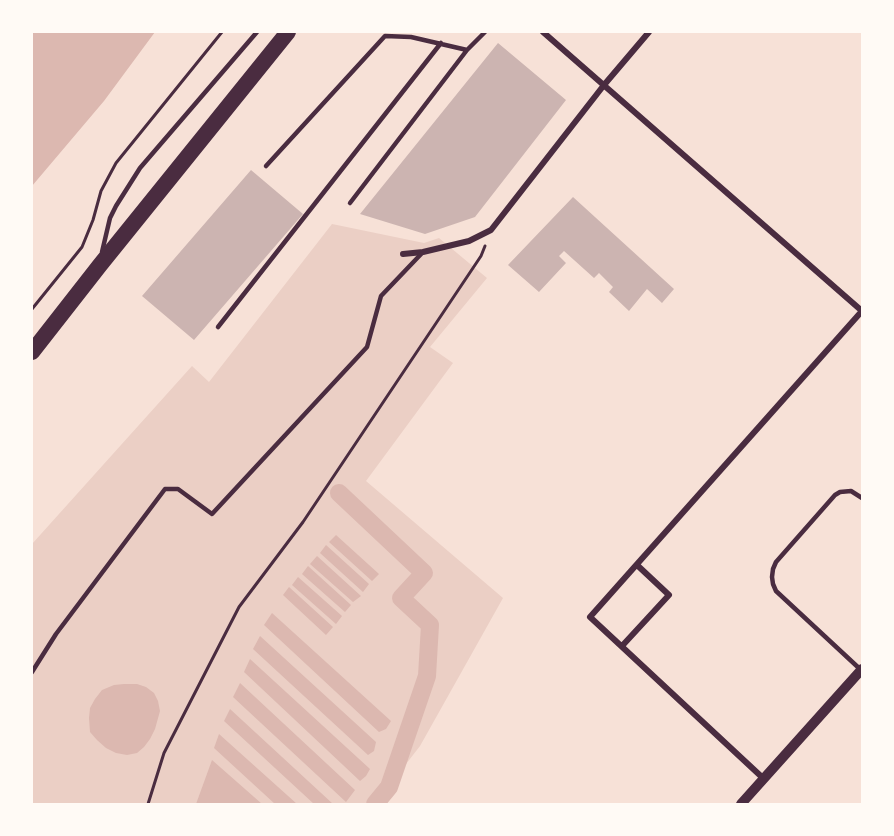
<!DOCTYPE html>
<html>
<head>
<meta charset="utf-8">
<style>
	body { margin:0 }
	#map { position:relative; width:894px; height:836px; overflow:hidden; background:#f7e1d7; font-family:Figtree,sans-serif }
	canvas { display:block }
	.frame { position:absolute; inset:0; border:33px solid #fffaf5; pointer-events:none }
</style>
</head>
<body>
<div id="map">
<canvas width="894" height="836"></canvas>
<div class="frame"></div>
</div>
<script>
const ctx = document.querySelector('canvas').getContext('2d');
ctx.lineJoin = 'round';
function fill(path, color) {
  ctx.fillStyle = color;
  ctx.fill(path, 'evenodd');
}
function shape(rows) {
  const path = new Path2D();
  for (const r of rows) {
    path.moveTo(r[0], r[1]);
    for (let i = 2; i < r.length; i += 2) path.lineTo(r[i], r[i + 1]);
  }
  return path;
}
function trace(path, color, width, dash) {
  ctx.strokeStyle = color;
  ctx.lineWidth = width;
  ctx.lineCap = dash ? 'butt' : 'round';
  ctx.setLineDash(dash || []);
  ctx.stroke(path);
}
const green = shape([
	[332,224,424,243,439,238,487,278,430,347,453,363,366,481,503,598,420,746,375,804,32,804,32,544,192,366,209,382]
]);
const water = shape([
	[32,32,155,32,104,101,32,186],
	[336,535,379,574,372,581,329,542],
	[326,545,369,584,363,592,320,553],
	[317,556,361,596,353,602,310,564],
	[308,566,351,605,345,612,302,574],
	[298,577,342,616,336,624,292,585],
	[289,587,333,627,326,635,283,595],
	[272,613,391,721,386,729,379,732,264,625],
	[260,636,376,742,374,751,368,755,253,649],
	[250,659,370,769,366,776,360,781,244,672],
	[240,683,355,790,346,802,233,697],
	[124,684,137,684,146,687,154,693,158,701,160,711,155,729,150,739,144,747,137,753,127,755,116,753,106,748,97,740,90,732,89,718,90,708,95,699,102,690,114,685],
	[230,709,333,804,314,804,224,721],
	[219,734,297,804,275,804,214,748],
	[212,760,262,804,196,804]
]);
const canal = shape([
	[339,493,424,573,401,598,430,625,427,676,389,787,375,804]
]);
const building = shape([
	[498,43,566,100,475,217,425,234,360,214],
	[251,170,303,214,194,340,142,296],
	[573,197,674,289,662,303,647,289,629,311,609,292,613,287,599,273,594,278,564,251,559,256,566,263,539,292,508,265]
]);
const path = shape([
	[32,309,82,247,93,220,101,191,116,163,222,32],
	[148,804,164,753,239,607,303,522,481,256,485,246]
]);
const service = shape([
	[266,166,385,36,411,37,467,50,485,32],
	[350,203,467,50],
	[102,252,110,218,116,206,140,168,257,32],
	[218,327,441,43],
	[861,670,776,591,773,584,772,577,773,569,776,562,835,495,840,492,851,491,862,498],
	[32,672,56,634,165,489,178,489,212,514,367,347,381,296,423,252]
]);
const minor = shape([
	[543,32,862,311],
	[403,254,423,252,469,241,491,230,604,85,649,32],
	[622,646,669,595,637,565],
	[764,779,590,617,862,311]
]);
const tertiary = shape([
	[741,804,862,669]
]);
const trunk = shape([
	[32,352,100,265,288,32]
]);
fill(green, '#ebcfc5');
fill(water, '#dcb8b0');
trace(canal, '#dcb8b0', 18);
fill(building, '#ccb4b1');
trace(path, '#4a2c40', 3);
trace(service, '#4a2c40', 4.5);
trace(minor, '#4a2c40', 6);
trace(tertiary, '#4a2c40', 10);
trace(trunk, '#4a2c40', 16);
</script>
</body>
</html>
